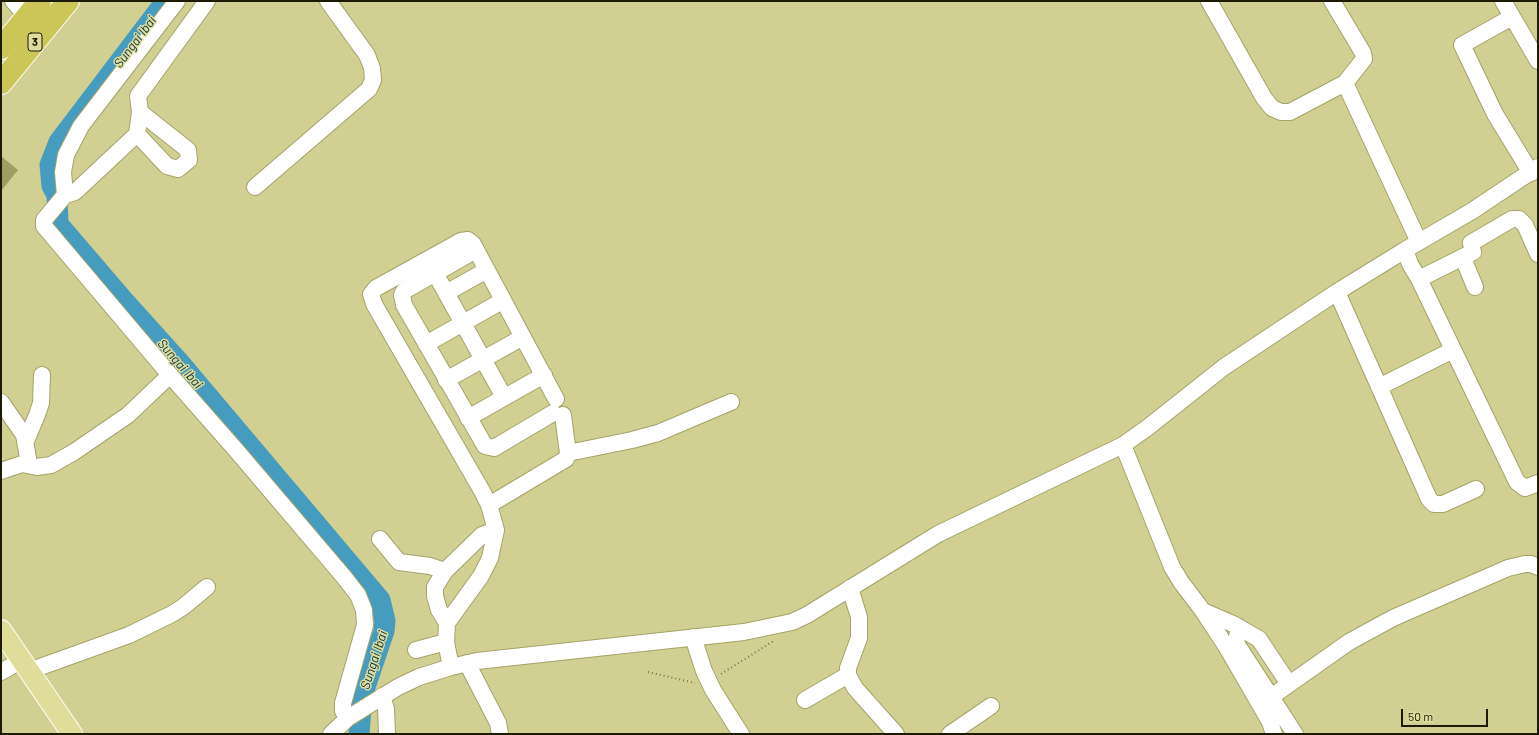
<!DOCTYPE html>
<html>
<head>
<meta charset="utf-8">
<style>
	body { margin:0 }
	#map { position:relative; width:1539px; height:735px; overflow:hidden; background:#d1cf92; font-family:Barlow,sans-serif }
	canvas { display:block }
	.frame { position:absolute; inset:0; border:2px solid #1c1a03; pointer-events:none }
	.scale { position:absolute; left:1401px; top:709px; width:87px; height:18px; box-sizing:border-box; border:2px solid #1c1a03; border-top:0; padding-left:5px; font-size:12px; line-height:14px; white-space:nowrap; color:#1c1a03; -webkit-text-stroke:3px #dedc9e; paint-order:stroke }
</style>
</head>
<body>
<div id="map">
<canvas width="1539" height="735"></canvas>
<div class="frame"></div>
<div class="scale">50 m</div>
</div>
<script>
const ctx = document.querySelector('canvas').getContext('2d');
ctx.lineJoin = 'round';
function shape(rows) {
  const path = new Path2D();
  for (const r of rows) {
    path.moveTo(r[0], r[1]);
    for (let i = 2; i < r.length; i += 2) path.lineTo(r[i], r[i + 1]);
  }
  return path;
}
function trace(path, color, width, dash) {
  ctx.strokeStyle = color;
  ctx.lineWidth = width;
  ctx.lineCap = dash ? 'butt' : 'round';
  ctx.setLineDash(dash || []);
  ctx.stroke(path);
}
function fill(path, color) {
  ctx.fillStyle = color;
  ctx.fill(path, 'evenodd');
}
function label(font, color, halo, rows, align = 'center') {
  ctx.font = font + ' Barlow,sans-serif';
  ctx.lineWidth = 3;
  ctx.setLineDash([]);
  ctx.textBaseline = 'middle';
  ctx.strokeStyle = halo;
  ctx.fillStyle = color;
  for (const [text, x, y, turn = 0] of rows) {
    ctx.save();
    ctx.translate(x, y);
    ctx.rotate((+turn || 0) * Math.PI / 180);
    ctx.textAlign = isNaN(turn) ? turn : align;
    if (halo) ctx.strokeText(text, 0, 0);
    ctx.fillText(text, 0, 0);
    ctx.restore();
  }
}
const river = shape([
	[166,1,59,142,50,165,52,186,57,195,58,224,124,301,179,362,380,600,385,621,384,631,362,696,359,734]
]);
const building = shape([
	[1,156,18,170,1,191]
]);
const path = shape([
	[648,672,695,683],
	[721,674,775,640]
]);
const minor = shape([
	[13,1,27,17],
	[177,1,81,126,66,155,63,172,65,195,44,220,44,226,170,375,236,450,344,577,358,595,364,610,365,625,343,703,343,711,348,718],
	[1209,1,1264,98,1272,108,1281,112,1290,112,1345,83,1364,59,1363,53,1332,1],
	[1503,1,1538,61],
	[1512,17,1462,45,1495,114,1531,173],
	[1345,83,1419,242],
	[137,134,167,166,178,169,189,160,188,150,140,112],
	[255,187,369,89,373,80,372,68,367,55,328,1],
	[65,195,75,192,137,134,140,112,138,96,207,1],
	[476,250,404,291,402,295,404,305,485,446,494,448,553,413],
	[1405,250,1410,264,1419,279,1517,482,1525,488,1538,483],
	[1463,258,1475,287],
	[430,264,504,397],
	[1419,279,1473,252,1471,243,1512,219,1519,219,1525,225,1538,254],
	[1337,292,1429,499,1434,504,1443,504,1476,489],
	[446,293,487,270],
	[426,344,502,301],
	[446,380,523,337],
	[1379,387,1453,350],
	[1,402,24,435,29,464],
	[468,418,544,375],
	[26,441,37,415,41,403,42,375],
	[1123,445,1172,567,1181,582,1203,611,1226,646,1270,722,1274,734],
	[568,453,632,440,658,433,731,402],
	[1,471,22,464,37,467,51,465,74,452,128,415,170,375],
	[489,505,566,459,568,453,563,415],
	[380,539,399,562,430,566,445,571],
	[850,588,859,617,859,638,848,668,848,675,855,688,896,734],
	[1203,611,1233,624,1259,639,1289,684],
	[447,623,439,610,435,596,435,587,445,571,482,535,496,530],
	[1239,627,1236,642,1238,646,1295,734],
	[693,637,704,671,713,690,741,734],
	[416,650,446,642],
	[467,663,498,723,500,734],
	[451,667,446,642,447,623,481,576,490,558,496,530,489,505,482,491,374,304,371,294,376,288,461,241,468,240,473,244,556,399],
	[29,671,129,635,172,614,183,607,207,587],
	[1,672,22,660],
	[382,696,386,709,387,734],
	[1271,697,1349,642,1393,618,1508,568,1525,564,1531,564,1538,567],
	[805,700,848,675],
	[331,734,348,718,398,687,419,677,451,667,477,661,744,632,792,622,807,615,938,534,1123,445,1147,428,1224,367,1337,292,1405,250,1472,211,1538,167],
	[950,734,991,706]
]);
const major = shape([
	[1,630,72,734]
]);
const highway = shape([
	[1,48,40,1],
	[1,83,68,1]
]);
const shields = [
	[35,42,14]
];
const shieldNames = [
	["3",35,42]
];
const waterNames = [
	["Sungai Ibai",135,42,-53],
	["Sungai Ibai",180,364,49],
	["Sungai Ibai",374,660,-72]
];
trace(river, '#459cbe', 21);
fill(building, '#a09d62');
trace(minor, '#a5a367', 18);
trace(major, '#fff', 22);
trace(highway, '#fff', 24);
trace(path, '#7a784d', 2, [1, 3]);
trace(minor, '#fff', 16);
trace(major, '#e0dd9a', 20);
trace(highway, '#cbc657', 22);
for (const [x, y, w] of shields) {
  const box = new Path2D();
  box.roundRect(x - w / 2, y - 9, w, 18, 3);
  ctx.fillStyle = '#dedc9e';
  ctx.fill(box);
  trace(box, '#1c1a03', 1);
}
label('bold 11px', '#1c1a03', null, shieldNames);
label('italic 13px', '#07313f', '#dedc9e', waterNames);
</script>
</body>
</html>
